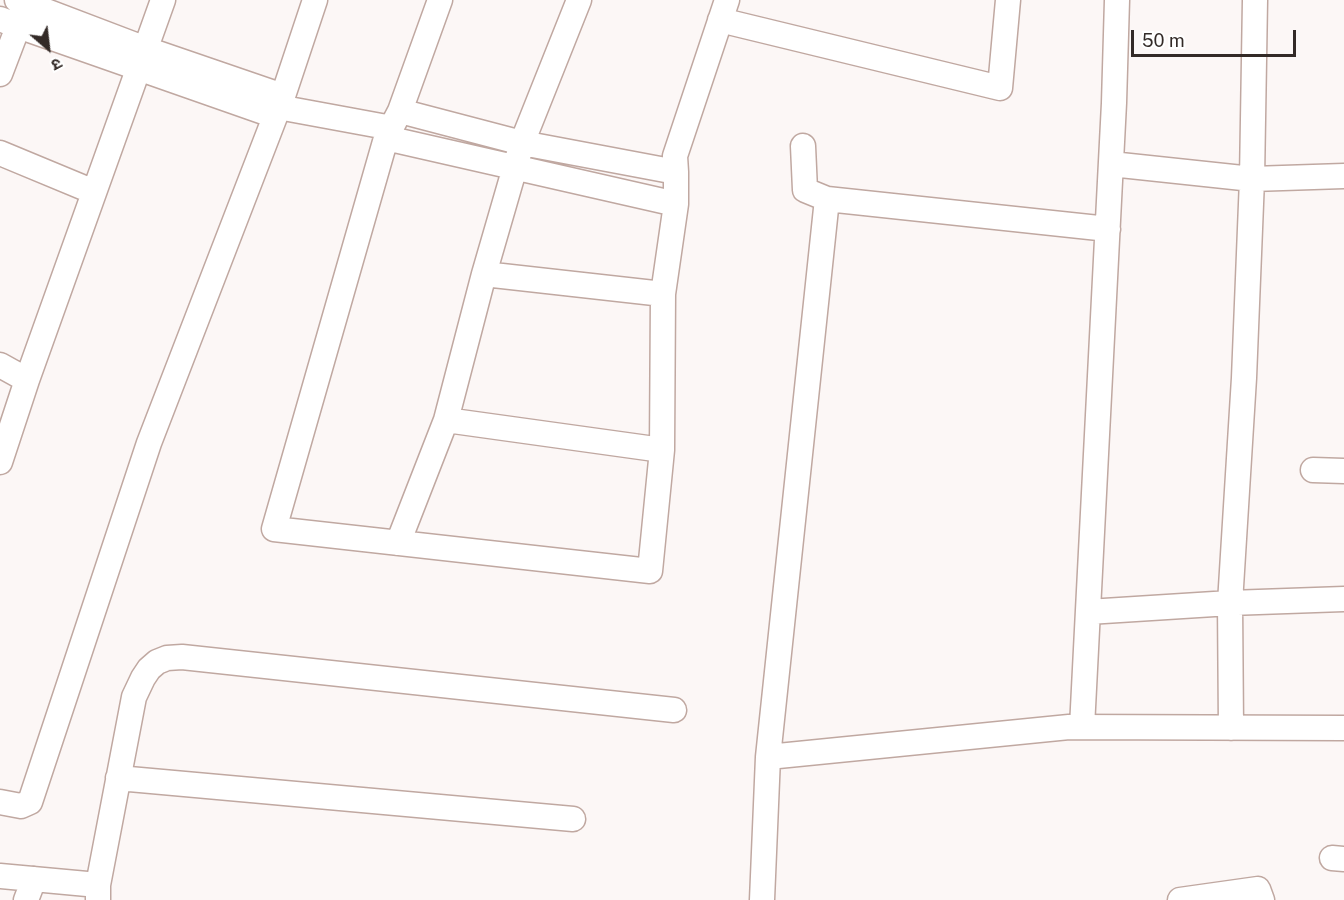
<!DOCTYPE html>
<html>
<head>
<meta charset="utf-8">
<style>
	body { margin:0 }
	#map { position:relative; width:1344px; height:900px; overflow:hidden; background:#fcf7f6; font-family:"Public Sans","Noto Sans Devanagari",sans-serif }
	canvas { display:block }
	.north { position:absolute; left:18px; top:18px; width:60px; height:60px; -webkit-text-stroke:4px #fff; paint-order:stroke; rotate:152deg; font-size:16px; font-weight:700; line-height:24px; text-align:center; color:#332a27 }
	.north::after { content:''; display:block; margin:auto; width:21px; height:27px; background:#332a27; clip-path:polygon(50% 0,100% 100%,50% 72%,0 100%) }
	.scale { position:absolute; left:1131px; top:30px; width:165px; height:27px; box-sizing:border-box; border:3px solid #332a27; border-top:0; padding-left:8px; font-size:18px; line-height:21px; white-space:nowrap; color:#332a27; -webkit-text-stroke:4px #fff; paint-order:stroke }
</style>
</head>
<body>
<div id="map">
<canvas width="1344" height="900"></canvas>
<div class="north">उ</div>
<div class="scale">50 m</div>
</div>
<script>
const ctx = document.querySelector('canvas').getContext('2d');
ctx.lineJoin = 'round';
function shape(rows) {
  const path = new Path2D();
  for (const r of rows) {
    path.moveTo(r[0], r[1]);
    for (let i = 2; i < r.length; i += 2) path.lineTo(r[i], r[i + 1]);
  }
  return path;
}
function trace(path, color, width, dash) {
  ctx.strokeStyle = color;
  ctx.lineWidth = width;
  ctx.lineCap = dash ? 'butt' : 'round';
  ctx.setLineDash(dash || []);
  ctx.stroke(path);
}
const minor = shape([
	[17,0,146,49,283,96],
	[440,0,400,111,386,138,274,529,650,571,662,450,663,294,676,204,676,172,675,156,727,0],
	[0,19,18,26,275,116],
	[720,20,1000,88,1008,0],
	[0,74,24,11],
	[278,107,392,128],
	[400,111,522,143,676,172],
	[386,138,676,204],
	[803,146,805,190,827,199,1108,229],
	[0,153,94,192],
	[1111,164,1252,179,1344,176],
	[484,274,663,294],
	[0,365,27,380],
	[446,420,662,450],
	[0,462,27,380,163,0],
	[1313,470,1344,471],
	[398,543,446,420,484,274,522,143,579,0],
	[1088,612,1230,603,1344,599],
	[1082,727,1114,103,1117,0],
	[1231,728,1230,603,1244,378,1252,179,1255,0],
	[768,757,1069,727,1344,728],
	[118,778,573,819],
	[0,802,21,806,30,802,149,443,283,96,315,0],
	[1332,858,1344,859],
	[0,876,98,885],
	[26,900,34,879],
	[98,900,98,885,134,697,143,678,149,669,157,662,167,658,182,657,674,710],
	[762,900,768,757,827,199],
	[1180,900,1258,889,1262,900]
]);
trace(minor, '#c0a8a1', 27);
trace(minor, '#fff', 24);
</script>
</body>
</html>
